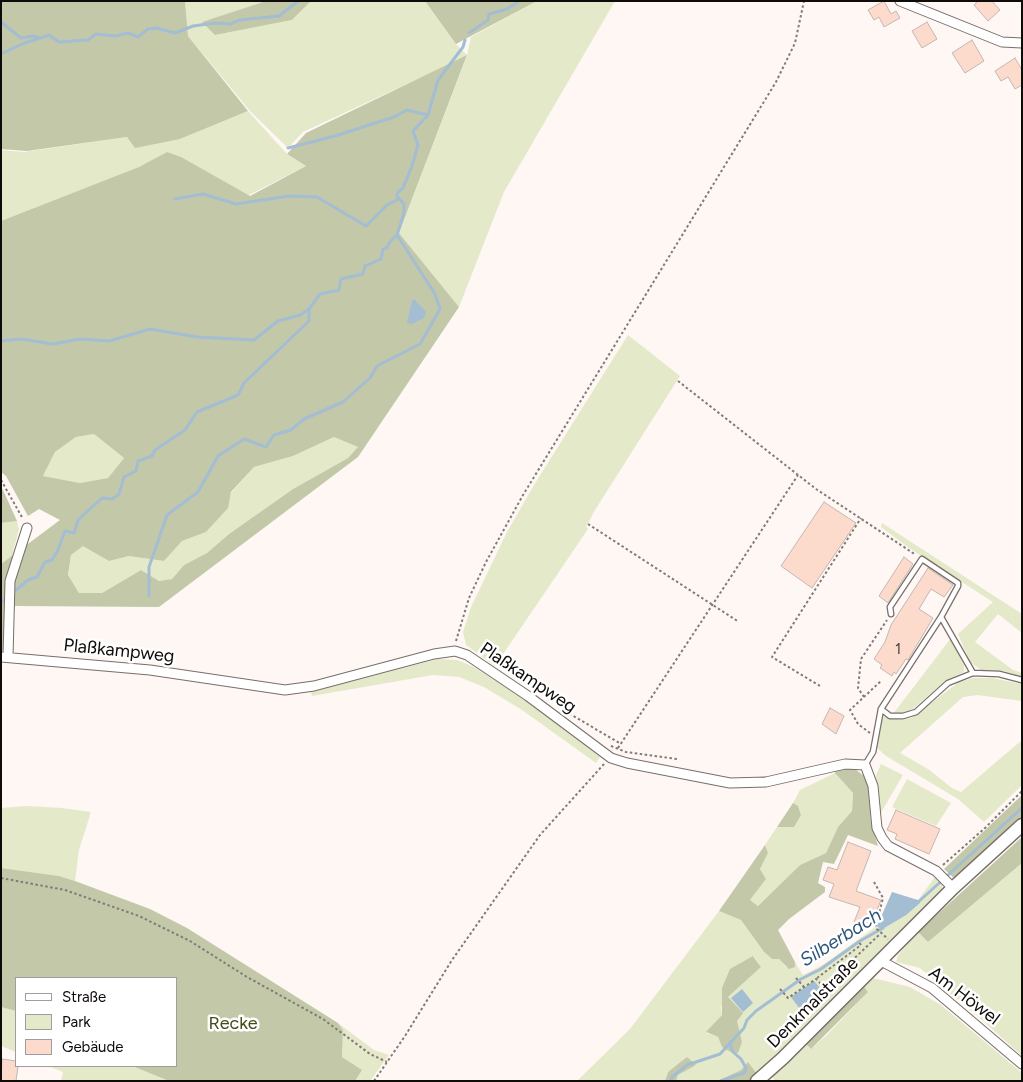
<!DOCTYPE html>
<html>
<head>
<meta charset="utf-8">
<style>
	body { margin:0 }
	#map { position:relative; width:1023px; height:1082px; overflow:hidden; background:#fff7f4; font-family:Figtree,sans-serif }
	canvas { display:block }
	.frame { position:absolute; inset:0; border:2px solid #0f0b09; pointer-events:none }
	.legend { position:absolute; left:15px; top:977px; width:162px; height:90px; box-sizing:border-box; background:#fff; border:1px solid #9f9d9d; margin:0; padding:6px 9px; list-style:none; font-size:15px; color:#0f0b09 }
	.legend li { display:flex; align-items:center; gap:10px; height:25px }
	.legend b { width:25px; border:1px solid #9f9d9d }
</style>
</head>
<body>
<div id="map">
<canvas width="1023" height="1082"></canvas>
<div class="frame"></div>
<ul class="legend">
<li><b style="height:6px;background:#fff"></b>Straße</li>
<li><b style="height:14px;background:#e4e9ca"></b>Park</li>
<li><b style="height:14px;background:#fcdbcc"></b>Gebäude</li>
</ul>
</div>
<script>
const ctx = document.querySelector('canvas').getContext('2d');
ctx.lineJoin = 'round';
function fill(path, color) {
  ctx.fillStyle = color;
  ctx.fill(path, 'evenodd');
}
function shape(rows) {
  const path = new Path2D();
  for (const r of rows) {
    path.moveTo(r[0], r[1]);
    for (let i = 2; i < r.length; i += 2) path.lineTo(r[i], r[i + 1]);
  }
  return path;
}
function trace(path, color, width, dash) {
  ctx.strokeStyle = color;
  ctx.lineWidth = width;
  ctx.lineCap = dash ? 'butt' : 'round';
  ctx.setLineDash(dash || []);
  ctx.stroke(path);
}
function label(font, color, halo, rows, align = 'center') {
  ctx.font = font + ' Figtree,sans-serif';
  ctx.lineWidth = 5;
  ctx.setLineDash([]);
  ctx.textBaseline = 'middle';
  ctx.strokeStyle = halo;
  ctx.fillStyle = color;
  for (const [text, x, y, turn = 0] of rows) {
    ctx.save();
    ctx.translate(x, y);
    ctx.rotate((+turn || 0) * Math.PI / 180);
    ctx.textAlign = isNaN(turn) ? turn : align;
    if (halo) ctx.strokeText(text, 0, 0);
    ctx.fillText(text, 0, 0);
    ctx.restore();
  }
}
const green = shape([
	[185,1,266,1,203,22,215,35,292,20,311,1,425,1,456,44,467,55,471,37,537,1,615,1,504,192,459,307,399,233,467,56,303,132,288,148,250,111,188,36],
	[248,111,287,154,306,166,247,196,167,152,140,167,1,221,1,150,24,152,127,137,180,139],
	[628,335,680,376,595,510,586,527,588,529,495,666,466,645,463,632,471,607,507,532,534,485],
	[94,434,124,458,108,478,80,483,43,476,55,452,76,437],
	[334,437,359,447,348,458,293,489,229,534,207,553,184,565,172,579,159,581,141,570,102,593,79,593,68,575,71,555,83,545,109,561,129,556,164,561,182,541,206,532,227,508,231,493,254,467,293,456],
	[17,521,19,529,12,556,1,564,1,523],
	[882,523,1022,614,1022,633,998,614,975,642,1013,670,1022,673,1022,678,1004,671,981,670,970,662,958,634,993,602,909,548,881,527],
	[951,638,964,665,964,672,946,680,914,708,902,714,893,714],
	[438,659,457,660,474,667,525,700,600,757,596,763,522,710,484,687,459,677,433,675,312,696,311,692],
	[973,678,992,678,1022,684,1022,701,977,695,963,697,900,753,928,769,952,788,961,792,1022,740,1022,785,984,822,958,799,886,756,877,748,883,717,902,720,911,718,959,682],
	[881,764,903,775,879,816,876,775],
	[835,773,853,793,852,811,838,827,826,853,800,865,758,906,750,900,766,879,760,869,768,853,765,845,777,827,794,827,798,807,793,803,800,790],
	[907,779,951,803,936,826,892,807],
	[26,806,62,808,91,812,79,850,75,881,59,876,1,868,1,808],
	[1022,863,1022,1056,981,1019,920,968,896,962,898,955,918,932,928,942],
	[935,877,942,885,942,889,757,1074,741,1070,717,1081,676,1081,678,1075,695,1065,668,1072,665,1081,577,1081,630,1029,719,911,741,920,764,952,772,959,779,959,786,967,795,967,795,962,803,975,824,964,877,926,881,930,920,903,918,900],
	[754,956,761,967,728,997,742,1042,722,1047,718,1037,706,1033,722,1015,721,1007],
	[873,978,910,987,941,1005,1022,1073,1022,1081,775,1081,770,1074,806,1044,811,1049,827,1035,868,992,863,985],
	[1,1007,16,1011,16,1052,1,1046],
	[338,1023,374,1050,389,1055,370,1081,355,1081,361,1070,342,1057,343,1030],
	[48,1066,132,1066,169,1081,61,1081,63,1072]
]);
const forest = shape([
	[1,1,185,1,188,36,248,111,180,139,135,148,127,137,27,151,1,149],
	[266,1,311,1,292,20,215,35,202,22],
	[425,1,537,1,456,44],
	[467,55,399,233,459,307,358,457,159,607,14,606,13,645,1,651,1,564,60,520,39,509,28,516,6,476,1,472,1,221,139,167,167,152,181,157,250,196,306,166,287,154,306,133],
	[94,434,124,458,108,478,80,483,43,476,55,452,76,437],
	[334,437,358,447,348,458,293,489,229,534,207,553,184,565,172,579,159,581,141,570,102,593,79,593,68,575,71,555,83,546,109,561,129,556,164,561,182,541,206,532,228,508,231,492,254,467,293,456],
	[1,487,3,490,17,521,1,523],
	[844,768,855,769,864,776,868,783,871,823,878,846,848,835,834,864,823,862,818,883,825,887,825,892,789,919,778,930,795,962,795,967,789,969,779,959,772,959,764,952,741,920,719,911,765,845,768,853,760,869,766,879,750,900,758,906,800,865,826,853,838,827,852,811,853,793,835,773,835,770],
	[1022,795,1022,817,956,880,944,869],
	[793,803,798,806,801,815,794,827,777,827],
	[1022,837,1022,863,928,942,918,932],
	[1,868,59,876,75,881,150,909,187,928,338,1023,343,1030,342,1057,362,1070,355,1081,169,1081,132,1066,176,1066,176,978,16,978,16,1011,1,1007],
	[753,956,761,967,728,997,743,1013,737,1021,742,1042,738,1053,729,1051,722,1047,718,1037,706,1032,722,1015,722,988,730,969],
	[863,985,868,992,811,1049,806,1044],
	[687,1057,696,1065,678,1075,676,1081,665,1081,668,1072],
	[748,1062,757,1074,750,1081,717,1081,741,1070]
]);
const water = shape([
	[414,299,426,312,424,318,412,324,407,323,412,301],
	[892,892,918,900,920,903,906,915,881,930,877,926],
	[814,981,825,994,802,1012,791,997],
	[742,989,753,1003,743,1012,731,998]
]);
const stream = shape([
	[1,22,21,38,33,36,40,38],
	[469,33,488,20,489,14,507,9,519,1],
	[1,54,22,44,49,35,59,42,88,40,96,34,116,36,128,33,138,37,148,29,156,28,175,33,193,26,215,23,231,24,239,20,279,16,298,1],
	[288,148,335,136,394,117,407,110,428,115],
	[175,199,203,194,236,204,289,196,317,197,366,226,387,205,399,199],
	[1,341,21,339,53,344,80,339,109,341,150,329,197,337,254,340,278,321,300,315,309,309],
	[15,591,28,580,37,577,45,562,52,560,58,550,65,531,74,533,78,520,102,498,112,499,119,494,124,477,136,471,138,461,152,456,155,450,185,430,197,412,238,395,244,383,309,321,309,309,320,294,339,290,341,279,363,274,365,266,381,259,383,249,387,248,389,243,397,235,404,213,404,204,397,196,398,192,403,188,412,166,418,145,413,131,428,115,438,80,463,47,465,40],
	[149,596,149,567,167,515,198,492,218,456,244,439,266,447,274,435,291,430,304,419,343,402,370,378,377,366,420,344,440,309,435,294,397,235],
	[1,603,5,599],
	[916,904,1022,808],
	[671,1081,672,1077,687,1065,720,1054,744,1028,747,1020,756,1011,801,979,821,969,860,941,883,928],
	[721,1081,744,1073,746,1068,741,1059,732,1051,730,1042]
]);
const building = shape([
	[884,1,891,14,896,11,900,18,884,27,879,17,874,20,868,10,884,1],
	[978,1,992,1,1000,10,988,21,974,5,978,1],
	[927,22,937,39,922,48,912,31,927,22],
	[972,40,984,61,965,73,952,53,972,40],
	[1015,58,1022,70,1022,85,1015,89,1008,77,1001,81,995,71,1015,58],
	[824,502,856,523,812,588,781,566,824,502],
	[904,557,913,564,888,603,879,596,904,557],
	[928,568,953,585,944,597,931,589,919,609,933,618,908,660,906,659,896,674,894,672,892,676,880,668,882,665,874,659,885,642,891,625,928,568],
	[830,708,844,716,836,734,822,724,830,708],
	[896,810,940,829,929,854,895,839,897,834,887,830,896,810],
	[848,842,871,851,856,891,881,900,870,928,854,922,860,907,829,897,834,884,823,880,828,867,837,870,848,842],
	[2,1059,16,1061,16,1066,18,1066,16,1081,1,1081,2,1059]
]);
const path = shape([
	[678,381,816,489,916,555],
	[1,480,23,519],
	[588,524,739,622],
	[456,641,469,598,486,562,523,495,776,82,795,43,804,1],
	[498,662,513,673],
	[820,686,772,657,861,518],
	[864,697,858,688,861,659,887,620],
	[565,711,621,744],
	[870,733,858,724,850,710,882,680],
	[611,746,626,752,677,759],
	[618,748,798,475],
	[943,865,985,828,1022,791],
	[1,878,65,890,139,916,190,941,247,977,323,1019,370,1054,387,1062],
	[874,882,883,898,876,925,877,929,888,939],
	[796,978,804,987],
	[817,978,861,945,858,941],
	[780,989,788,998,816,979,824,987,880,934],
	[374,1081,405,1036,452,960,540,835,604,764]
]);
const service = shape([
	[941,617,973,673,999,674,1022,680],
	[881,709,890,716,903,716,916,712,948,683,973,673],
	[865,765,873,752,881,709,941,617,958,586,958,583,922,559,890,607,891,614]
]);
const minor = shape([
	[900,1,1002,42,1022,43],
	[1,657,150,670,285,690,314,686,434,654,455,651,467,655,528,696,611,758,627,763,730,783,766,782,845,764,865,765,873,786,877,828,882,838,888,846,936,871,953,888],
	[8,657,10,581,27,528],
	[881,961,932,988,1022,1064]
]);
const secondary = shape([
	[757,1081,783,1058,953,888,1022,825]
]);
const numberNames = [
	["1",898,650]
];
const streetNames = [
	["Plaßkampweg",119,651,6],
	["Plaßkampweg",528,678,34],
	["Am Höwel",964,996,37],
	["Denkmalstraße",813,1003,-45]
];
const parkNames = [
	["Recke",233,1024]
];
const waterNames = [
	["Silberbach",841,938,-32]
];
fill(green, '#e4e9ca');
fill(forest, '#c3c8a9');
fill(water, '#a3bdd3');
trace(stream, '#a3bdd3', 3);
fill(building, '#fcdbcc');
trace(building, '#c2b7b2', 1);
trace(service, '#796e69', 7);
trace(minor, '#796e69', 11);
trace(secondary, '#796e69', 15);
trace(path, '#807b78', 2, [2.5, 2.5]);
trace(service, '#fff', 4.5);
trace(minor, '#fff', 9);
trace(secondary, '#fff', 12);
label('15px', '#4a3f3a', null, numberNames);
label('18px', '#0f0b09', '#fff', streetNames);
label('18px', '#454b18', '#fff', parkNames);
label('italic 19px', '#2d5778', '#fff', waterNames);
</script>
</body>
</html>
